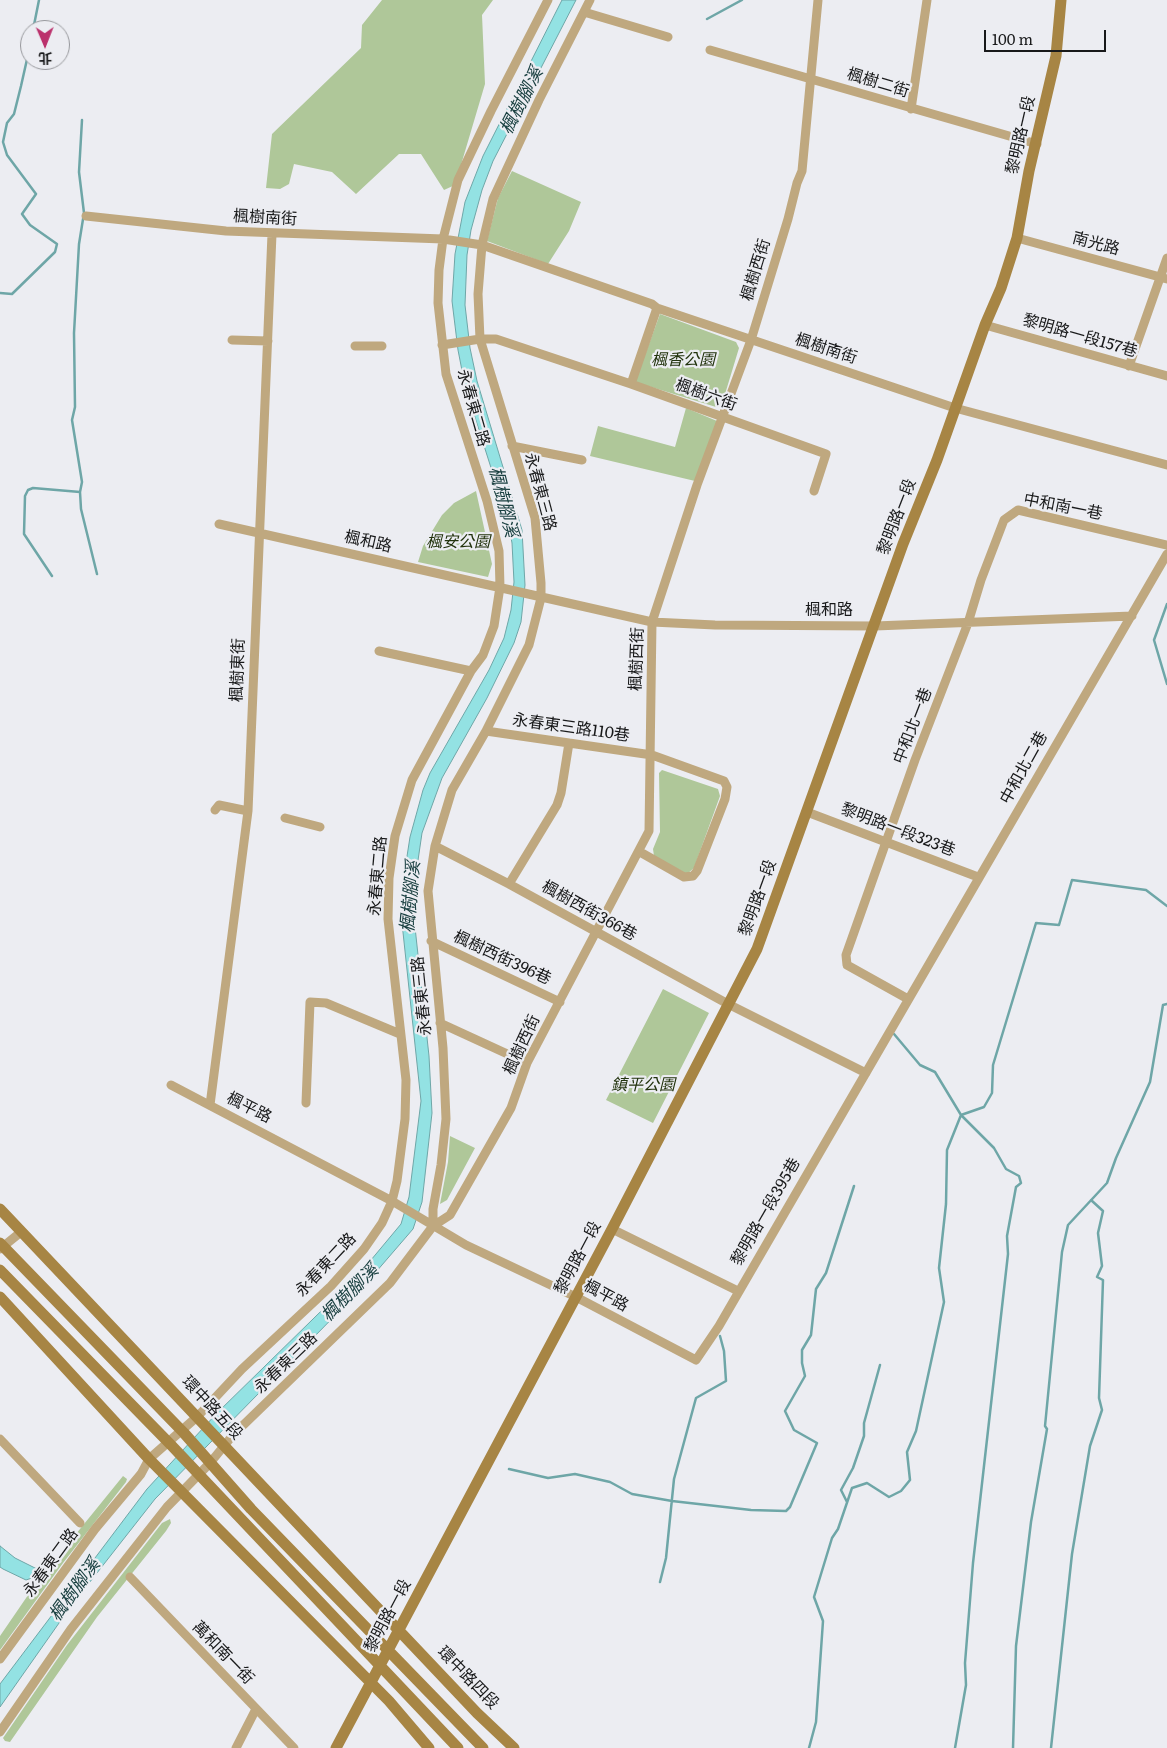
<!DOCTYPE html>
<html>
<head>
<meta charset="utf-8">
<style>
	body { margin:0 }
	#map { position:relative; width:1167px; height:1748px; overflow:hidden; background:#ecedf2; font-family:Literata,"Noto Sans TC",serif }
	canvas { display:block }
	.north { position:absolute; left:20px; top:20px; width:50px; height:50px; box-sizing:border-box; background:#ecedf2; border:1px solid #97989c; border-radius:50%; rotate:179deg; font-size:14px; font-weight:700; line-height:20px; text-align:center; color:#18191a }
	.north::after { content:''; display:block; margin:auto; width:18px; height:22px; background:#bb316c; clip-path:polygon(50% 0,100% 100%,50% 72%,0 100%) }
	.scale { position:absolute; left:984px; top:30px; width:122px; height:22px; box-sizing:border-box; border:2px solid #18191a; border-top:0; padding-left:6px; font-size:15px; line-height:18px; white-space:nowrap; color:#18191a; -webkit-text-stroke:4px #ecedf2; paint-order:stroke }
</style>
</head>
<body>
<div id="map">
<canvas width="1167" height="1748"></canvas>
<div class="north">北</div>
<div class="scale">100 m</div>
</div>
<script>
const ctx = document.querySelector('canvas').getContext('2d');
ctx.lineJoin = 'round';
function fill(path, color) {
  ctx.fillStyle = color;
  ctx.fill(path, 'evenodd');
}
function shape(rows) {
  const path = new Path2D();
  for (const r of rows) {
    path.moveTo(r[0], r[1]);
    for (let i = 2; i < r.length; i += 2) path.lineTo(r[i], r[i + 1]);
  }
  return path;
}
function trace(path, color, width, dash) {
  ctx.strokeStyle = color;
  ctx.lineWidth = width;
  ctx.lineCap = dash ? 'butt' : 'round';
  ctx.setLineDash(dash || []);
  ctx.stroke(path);
}
function label(font, color, halo, rows, align = 'center') {
  ctx.font = font + ' Literata,"Noto Sans TC",serif';
  ctx.lineWidth = 4.5;
  ctx.setLineDash([]);
  ctx.textBaseline = 'middle';
  ctx.strokeStyle = halo;
  ctx.fillStyle = color;
  for (const [text, x, y, turn = 0] of rows) {
    ctx.save();
    ctx.translate(x, y);
    ctx.rotate((+turn || 0) * Math.PI / 180);
    ctx.textAlign = isNaN(turn) ? turn : align;
    if (halo) ctx.strokeText(text, 0, 0);
    ctx.fillText(text, 0, 0);
    ctx.restore();
  }
}
const green = shape([
	[382,0,493,0,482,15,485,84,455,185,444,190,421,154,399,154,356,194,332,172,294,164,289,184,280,189,266,188,272,134,361,48,362,25],
	[512,171,581,202,569,231,548,264,487,241,498,198],
	[660,314,736,342,739,348,722,404,716,407,635,382],
	[686,408,717,421,695,481,590,456,598,426,675,447],
	[476,491,492,564,488,577,418,562,423,546,442,515,454,503],
	[662,770,718,789,720,796,694,868,687,874,654,856,653,849,660,832,659,773],
	[663,989,709,1013,653,1123,606,1100],
	[450,1136,475,1148,447,1200,440,1204,448,1162],
	[123,1476,127,1479,126,1482,63,1563,0,1650,0,1636,37,1582],
	[170,1519,171,1523,166,1531,97,1617,10,1742,5,1741,3,1738,67,1645,162,1523]
]);
const water = shape([
	[562,0,576,0,493,161,482,190,471,230,467,255,465,305,470,348,477,381,522,530,525,585,521,622,514,643,487,698,442,778,422,833,416,874,414,918,429,1056,432,1113,422,1202,413,1229,363,1287,155,1499,71,1606,0,1707,0,1684,147,1489,217,1413,361,1272,401,1224,409,1197,421,1101,402,923,403,882,410,837,423,790,430,773,489,670,504,638,511,610,514,582,512,543,507,518,465,386,458,350,452,301,455,254,465,202,483,156,562,0],
	[0,1546,15,1558,37,1569,38,1576,26,1580,3,1569,0,1567,0,1546]
]);
const stream = shape([
	[707,19,742,0],
	[33,30,39,0],
	[82,120,79,172,84,213,79,244,74,333,75,407,72,420,82,482,80,492,81,509,97,574],
	[0,293,12,294,55,252,57,244,30,225,22,214,36,194,7,155,3,142,7,123,14,114,21,86,30,46],
	[52,576,24,534,25,496,28,490,33,488,80,492],
	[1167,604,1154,640,1167,684],
	[894,1034,920,1065,935,1072,961,1115,994,1148,1006,1169,1019,1176,1021,1183,1016,1187,1007,1236,1008,1254,973,1563,965,1663,966,1685,955,1748],
	[509,1469,548,1478,575,1474,610,1482,632,1494,672,1501,751,1510,786,1511,790,1507,817,1443,794,1430,785,1411,805,1376,802,1363,802,1350,811,1335,816,1289,826,1273,854,1186],
	[847,1502,841,1490,853,1468,864,1436,864,1423,880,1365],
	[660,1582,666,1558,674,1479,696,1398,726,1381,724,1351,720,1336],
	[809,1748,816,1722,823,1621,814,1597,832,1538,838,1529,852,1488,867,1483,889,1497,901,1491,910,1480,907,1452,916,1431,944,1302,939,1268,946,1204,947,1150,961,1115,984,1107,992,1093,993,1065,1036,923,1059,925,1072,880,1146,890,1167,906],
	[1013,1748,1016,1646,1031,1522,1047,1429,1045,1426,1062,1252,1068,1225,1107,1183,1116,1158,1150,1082,1163,1005,1167,1004],
	[1051,1748,1072,1554,1090,1446,1102,1410,1099,1398,1103,1280,1097,1277,1102,1266,1098,1233,1103,1211,1091,1200]
]);
const street = shape([
	[584,12,668,37],
	[710,50,1037,144],
	[911,109,927,0],
	[86,216,226,231,443,239,482,245,652,304,657,308,955,408,1167,465],
	[1017,238,1167,279],
	[985,325,1167,376],
	[232,340,268,341],
	[442,345,480,339,496,339,631,384,826,454,814,491],
	[355,346,382,346],
	[1129,366,1167,258],
	[631,384,657,308],
	[512,446,582,460],
	[219,524,652,622,715,625,875,626,1132,616],
	[379,651,471,671],
	[486,731,652,755,724,781,727,787,725,799,697,871,693,876,684,877,640,852],
	[215,810,219,805,248,811],
	[807,812,978,877],
	[285,818,320,827],
	[435,846,509,884,728,1004,866,1073],
	[509,884,557,805,561,793,569,743],
	[431,941,560,1002],
	[908,999,847,965,846,955,915,760,968,623,981,580,1004,520,1018,510,1167,545],
	[440,1023,527,1063],
	[171,1085,392,1201,466,1245,576,1297,696,1360,719,1326,1167,554],
	[306,1103,310,1002,326,1003,400,1034],
	[210,1105,248,811,272,234],
	[433,1226,450,1215,511,1108,527,1063,649,831,652,622,697,485,751,340,788,219,797,183,802,171,818,0],
	[612,1229,738,1291],
	[0,1249,21,1232],
	[0,1439,80,1523],
	[130,1577,294,1748],
	[0,1659,95,1529,141,1474,149,1459,198,1416,242,1369,331,1286,364,1249,382,1223,392,1201,397,1181,405,1119,406,1080,388,919,389,878,395,836,412,780,471,671,483,655,494,626,500,587,499,551,487,501,446,374,438,303,439,270,443,239,458,180,491,111,548,0],
	[0,1732,71,1629,167,1507,210,1463,233,1435,390,1283,433,1226,433,1209,441,1165,446,1119,443,1048,428,891,435,846,452,790,486,731,529,645,541,598,541,583,535,518,480,339,478,294,482,245,493,199,539,100,590,0],
	[236,1748,256,1709]
]);
const secondary = shape([
	[0,1209,477,1713,514,1748],
	[0,1243,184,1433,251,1509,483,1748],
	[0,1270,172,1446,458,1748],
	[0,1297,149,1459,389,1701,429,1748],
	[336,1748,612,1229,757,949,903,544,937,460,985,325,1001,288,1017,238,1029,171,1056,56,1061,0]
]);
const streetNames = [
	["楓樹二街",878,83,17],
	["黎明路一段",1021,135,-77],
	["楓樹南街",265,218,3],
	["南光路",1096,244,15],
	["楓樹西街",756,270,-73],
	["黎明路一段157巷",1080,336,16],
	["楓樹南街",826,349,18],
	["楓樹六街",706,395,20],
	["永春東二路",473,408,74],
	["永春東三路",540,492,75],
	["中和南一巷",1063,507,11],
	["黎明路一段",897,517,-69],
	["楓和路",368,542,13],
	["楓和路",829,610],
	["楓樹西街",637,659,-88],
	["楓樹東街",238,670,-88],
	["中和北一巷",913,726,-69],
	["永春東三路110巷",571,728,8],
	["中和北二巷",1024,768,-61],
	["黎明路一段323巷",898,830,21],
	["永春東二路",378,876,-85],
	["黎明路一段",758,898,-70],
	["楓樹西街366巷",589,911,29],
	["楓樹西街396巷",502,958,25],
	["永春東三路",422,996,-96],
	["楓樹西街",522,1045,-65],
	["楓平路",249,1108,27],
	["黎明路一段395巷",766,1212,-60],
	["黎明路一段",578,1258,-62],
	["永春東二路",326,1265,-47],
	["楓平路",606,1296,28],
	["永春東三路",286,1363,-44],
	["環中路五段",212,1408,47],
	["永春東二路",51,1563,-54],
	["黎明路一段",388,1616,-62],
	["萬和南一街",223,1653,46],
	["環中路四段",468,1678,46]
];
const parkNames = [
	["楓香公園",683,360],
	["楓安公園",458,542],
	["鎮平公園",643,1085]
];
const waterNames = [
	["楓樹腳溪",522,101,-63],
	["楓樹腳溪",503,502,76],
	["楓樹腳溪",411,897,-85],
	["楓樹腳溪",350,1293,-45],
	["楓樹腳溪",75,1590,-54]
];
fill(green, '#afc799');
fill(water, '#93e2e3');
trace(water, '#6ea6a7', 1);
trace(stream, '#6ea6a7', 2.5);
trace(street, '#bfa87f', 9);
trace(secondary, '#a78544', 11);
label('16px', '#18191a', '#ecedf2', streetNames);
label('italic 16px', '#22330d', '#ecedf2', parkNames);
label('italic 18px', '#1a4041', '#ecedf2', waterNames);
</script>
</body>
</html>
